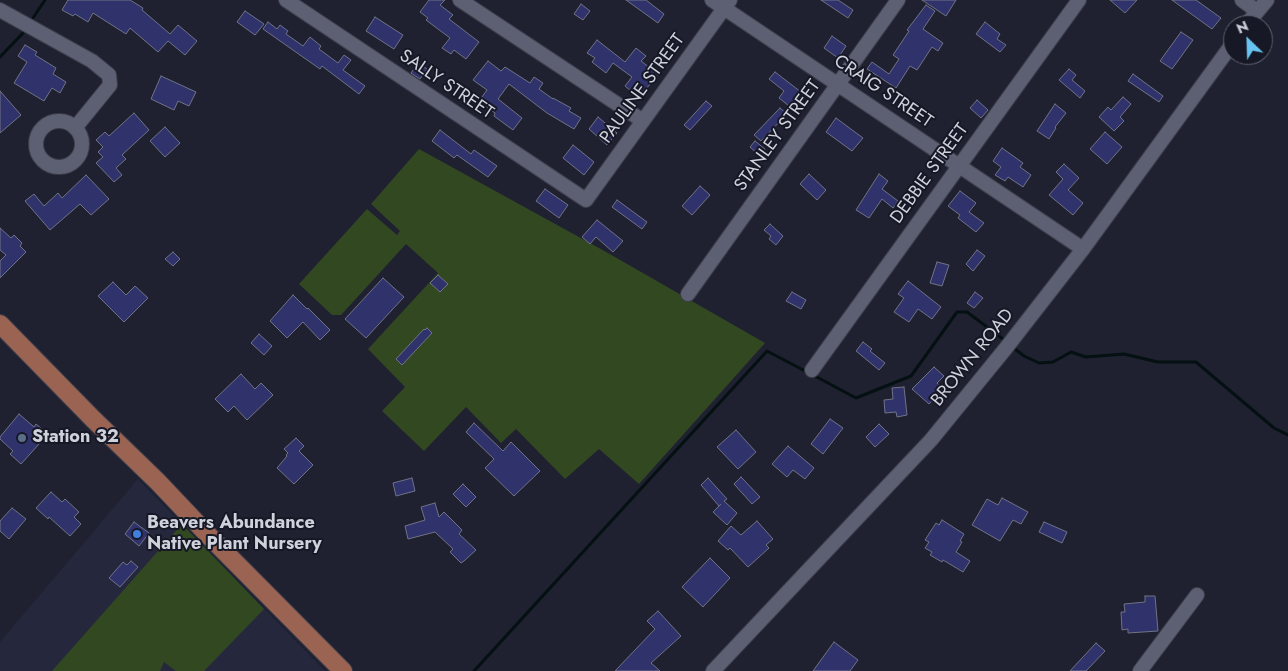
<!DOCTYPE html>
<html>
<head>
<meta charset="utf-8">
<style>
	body { margin:0 }
	#map { position:relative; width:1288px; height:671px; overflow:hidden; background:#1f2130; font-family:Jost,sans-serif }
	canvas { display:block }
	.north { position:absolute; left:1223px; top:15px; width:50px; height:50px; box-sizing:border-box; background:#161826; border:1px solid #60626e; border-radius:50%; rotate:336deg; font-size:14px; font-weight:700; line-height:20px; text-align:center; color:#cfd1db }
	.north::after { content:''; display:block; margin:auto; width:18px; height:22px; background:#67c4f0; clip-path:polygon(50% 0,100% 100%,50% 72%,0 100%) }
</style>
</head>
<body>
<div id="map">
<canvas width="1288" height="671"></canvas>
<div class="north">N</div>
</div>
<script>
const ctx = document.querySelector('canvas').getContext('2d');
ctx.lineJoin = 'round';
function fill(path, color) {
  ctx.fillStyle = color;
  ctx.fill(path, 'evenodd');
}
function shape(rows) {
  const path = new Path2D();
  for (const r of rows) {
    if (r.length === 3) {
      path.moveTo(r[0] + r[2], r[1]);
      path.arc(r[0], r[1], r[2], 0, 2 * Math.PI);
      continue;
    }
    path.moveTo(r[0], r[1]);
    for (let i = 2; i < r.length; i += 2) path.lineTo(r[i], r[i + 1]);
  }
  return path;
}
function trace(path, color, width, dash) {
  ctx.strokeStyle = color;
  ctx.lineWidth = width;
  ctx.lineCap = dash ? 'butt' : 'round';
  ctx.setLineDash(dash || []);
  ctx.stroke(path);
}
function label(font, color, halo, rows, align = 'center') {
  ctx.font = font + ' Jost,sans-serif';
  ctx.lineWidth = 4;
  ctx.setLineDash([]);
  ctx.textBaseline = 'middle';
  ctx.strokeStyle = halo;
  ctx.fillStyle = color;
  for (const [text, x, y, turn = 0] of rows) {
    ctx.save();
    ctx.translate(x, y);
    ctx.rotate((+turn || 0) * Math.PI / 180);
    ctx.textAlign = isNaN(turn) ? turn : align;
    if (halo) ctx.strokeText(text, 0, 0);
    ctx.fillText(text, 0, 0);
    ctx.restore();
  }
}
const built = shape([
	[138,479,325,671,0,671,0,642]
]);
const green = shape([
	[419,149,608,253,765,343,639,484,599,449,565,479,516,429,501,443,466,407,424,451,382,411,405,387,368,349,438,273,406,244,341,315,332,315,299,284,367,209,397,235,400,231,371,204],
	[182,524,264,609,204,671,176,671,164,662,160,671,52,671]
]);
const stream = shape([
	[33,18,45,0],
	[0,57,23,33],
	[1011,346,1024,356,1039,363,1053,362,1071,352,1086,357,1124,354,1158,362,1196,362,1274,428,1288,435],
	[813,375,856,398,911,376,957,312,967,312,1007,342],
	[474,671,767,351,807,372]
]);
const building = shape([
	[68,0,130,0,143,8,142,10,170,34,178,25,197,41,185,55,168,41,158,52,130,28,126,34,93,13,88,22,75,14,73,16,62,10,68,0],
	[429,0,445,0,440,5,453,15,449,19,479,42,466,59,454,50,451,54,442,48,450,38,426,20,428,18,420,12,429,0],
	[626,0,646,0,664,14,658,23,626,0],
	[821,0,838,0,853,10,848,18,821,0],
	[922,0,956,0,946,16,922,0],
	[1110,0,1137,0,1125,13,1110,0],
	[1172,0,1196,0,1221,18,1212,29,1172,0],
	[581,4,590,11,583,20,574,14,581,4],
	[926,5,935,11,923,29,943,43,938,51,932,47,917,70,910,66,896,88,867,69,872,62,889,74,899,59,893,55,909,31,907,30,926,5],
	[245,11,264,24,255,35,237,22,245,11],
	[375,17,403,35,394,49,366,31,375,17],
	[268,22,277,29,280,25,288,31,286,34,303,46,310,37,321,46,319,49,338,63,344,55,351,60,343,70,365,86,359,94,322,66,320,69,263,29,268,22],
	[985,22,1000,34,997,39,1006,45,1000,52,976,34,985,22],
	[1181,32,1193,40,1172,69,1160,61,1181,32],
	[832,36,846,46,838,58,824,48,832,36],
	[597,40,625,62,636,48,646,56,641,61,658,74,639,98,625,86,632,77,613,63,606,73,592,62,595,58,587,53,597,40],
	[25,45,37,52,35,55,56,68,53,74,66,82,60,93,52,88,44,101,14,83,27,62,18,56,25,45],
	[488,61,501,71,505,67,530,83,534,77,543,83,539,89,553,99,553,98,571,108,569,111,581,118,574,129,547,113,509,84,498,99,522,118,513,130,494,116,495,113,479,101,487,90,473,80,488,61],
	[418,63,427,69,420,79,411,73,418,63],
	[1069,69,1076,75,1072,80,1085,91,1080,98,1059,80,1069,69],
	[775,72,801,92,789,106,779,98,784,91,769,79,775,72],
	[1133,74,1163,96,1159,102,1128,81,1133,74],
	[161,76,196,92,189,106,178,101,174,110,151,99,161,76],
	[0,91,21,115,0,133,0,91],
	[1123,97,1131,104,1120,117,1124,121,1114,131,1099,117,1108,107,1111,110,1123,97],
	[977,100,988,110,981,118,970,108,977,100],
	[706,101,712,106,690,130,684,125,706,101],
	[1055,104,1066,113,1055,127,1056,128,1049,139,1037,131,1055,104],
	[780,108,787,114,761,141,754,135,780,108],
	[134,113,149,130,122,155,126,159,116,168,122,175,114,182,96,163,103,157,98,152,103,147,96,140,105,132,109,136,134,113],
	[598,117,617,133,607,145,589,129,598,117],
	[836,118,863,138,852,151,826,132,836,118],
	[165,127,180,143,165,157,150,141,165,127],
	[440,130,471,154,474,150,497,166,488,177,457,155,454,158,432,141,440,130],
	[1105,132,1122,147,1107,164,1090,149,1105,132],
	[755,141,765,149,760,156,750,147,755,141],
	[573,145,594,162,584,175,563,158,573,145],
	[1002,148,1023,163,1020,167,1031,175,1023,187,1008,177,1005,181,995,175,1001,167,993,161,1002,148],
	[1064,164,1079,178,1068,190,1083,203,1073,215,1049,195,1063,179,1056,172,1064,164],
	[809,174,826,190,817,200,800,184,809,174],
	[879,174,888,181,882,189,898,201,893,208,882,199,869,218,856,210,879,174],
	[86,175,109,199,91,215,80,204,50,230,25,201,34,194,44,206,58,193,62,198,86,175],
	[700,186,710,195,692,215,682,206,700,186],
	[545,189,568,205,559,218,536,201,545,189],
	[960,191,976,203,969,212,984,223,976,232,958,218,960,215,948,206,960,191],
	[617,200,647,222,642,229,612,207,617,200],
	[597,220,623,241,613,252,596,237,590,244,582,237,597,220],
	[770,224,783,236,776,245,769,239,771,236,764,230,770,224],
	[0,228,11,238,14,235,22,243,20,246,26,252,0,278,0,261,6,255,0,250,0,228],
	[977,250,985,256,973,271,966,264,977,250],
	[173,252,180,259,173,266,165,259,173,252],
	[937,262,949,265,942,286,930,283,937,262],
	[438,275,448,284,440,292,430,283,438,275],
	[383,278,404,297,366,338,345,319,383,278],
	[908,281,941,307,932,319,918,309,909,322,894,312,904,298,898,294,908,281],
	[113,282,126,295,135,286,148,298,124,322,98,296,113,282],
	[792,292,806,300,801,309,786,301,792,292],
	[975,292,983,298,974,308,967,303,975,292],
	[293,295,307,309,308,308,330,330,320,340,303,322,287,338,270,321,293,295],
	[427,328,432,333,402,365,396,359,424,329,425,330,427,328],
	[259,334,272,346,264,355,251,343,259,334],
	[863,342,872,349,870,351,885,363,879,370,856,351,863,342],
	[934,367,944,376,937,383,943,389,929,404,912,389,934,367],
	[241,374,255,389,261,383,273,395,247,420,234,406,228,412,215,399,241,374],
	[904,387,907,415,897,417,896,412,885,413,884,400,893,399,892,388,904,387],
	[19,414,34,427,36,424,48,434,21,464,10,454,13,451,0,439,0,437,19,414],
	[830,419,843,428,823,454,811,444,830,419],
	[474,423,503,451,511,442,540,471,514,496,485,468,494,459,466,432,474,423],
	[879,424,889,434,875,447,866,437,879,424],
	[736,430,756,452,738,469,717,447,736,430],
	[296,438,304,446,299,451,313,465,294,484,277,468,287,456,286,455,288,453,284,449,296,438],
	[788,446,814,468,805,479,793,470,787,477,772,464,788,446],
	[741,477,760,497,752,504,734,484,741,477],
	[412,478,415,491,396,496,393,483,412,478],
	[708,478,727,499,724,501,737,513,727,525,713,512,721,504,719,506,701,485,708,478],
	[463,484,476,497,466,507,453,494,463,484],
	[51,492,62,502,65,499,79,512,74,517,81,524,70,536,49,517,48,519,36,508,51,492],
	[1002,498,1028,512,1021,524,1013,520,1000,541,972,525,987,499,998,505,1002,498],
	[435,503,439,517,444,512,462,530,459,534,476,550,464,561,461,563,450,552,453,549,435,532,408,539,405,526,425,520,421,507,435,503],
	[12,508,26,519,9,539,0,531,0,521,12,508],
	[942,520,964,534,960,541,962,542,956,552,970,561,963,572,943,560,942,562,930,555,932,552,925,548,929,542,925,540,936,523,939,525,942,520],
	[757,521,773,539,766,545,769,548,748,567,730,548,728,550,718,541,731,526,741,535,757,521],
	[134,522,149,533,139,546,125,534,134,522],
	[1044,522,1067,532,1062,543,1039,532,1044,522],
	[710,558,730,578,703,607,682,587,710,558],
	[131,561,138,567,120,587,109,578,123,562,127,565,131,561],
	[1145,596,1155,596,1158,631,1128,633,1128,629,1122,630,1121,612,1125,612,1124,604,1145,602,1145,596],
	[658,611,681,636,651,663,660,671,615,671,655,629,647,621,658,611],
	[834,642,858,660,850,671,813,671,834,642],
	[1096,643,1105,651,1086,671,1070,671,1096,643]
]);
const minor = shape([
	[286,0,586,200,730,0],
	[460,0,643,121],
	[712,0,1083,249],
	[1242,0,1257,11],
	[0,10,92,61,109,75,110,85,75,128],
	[1246,25,1267,0],
	[59,144,23],
	[688,294,898,0],
	[812,370,1079,0],
	[713,671,931,440,1006,348,1083,249,1233,43],
	[1140,671,1197,595]
]);
const major = shape([
	[0,324,93,419,158,482,211,538,343,671]
]);
const markers = [
	[22,438,5,"#5c6f8a"],
	[137,534,5,"#3f7fe0"]
];
const streetNames = [
	["SALLY STREET",446,85,34],
	["PAULINE STREET",643,89,-54],
	["CRAIG STREET",883,92,34],
	["STANLEY STREET",778,136,-54],
	["DEBBIE STREET",930,174,-54],
	["BROWN ROAD",973,358,-51]
];
const poiNames = [
	["Station 32",32,438],
	["Beavers Abundance",147,524],
	["Native Plant Nursery",147,545]
];
fill(built, '#25283d');
fill(green, '#324821');
trace(stream, '#041011', 3);
fill(building, '#30336b');
trace(building, '#707385', 1);
trace(minor, '#3c3e4b', 16);
trace(major, '#3c3e4b', 20);
trace(minor, '#5d6072', 14);
trace(major, '#9a6352', 18);
for (const [x, y, r, color] of markers) {
  const dot = new Path2D();
  dot.arc(x, y, r, 0, 2 * Math.PI);
  ctx.fillStyle = color;
  ctx.fill(dot);
  trace(dot, '#161826', 2);
}
label('18px', '#cfd1db', '#161826', streetNames);
label('bold 18px', '#cfd1db', '#161826', poiNames, 'left');
</script>
</body>
</html>
